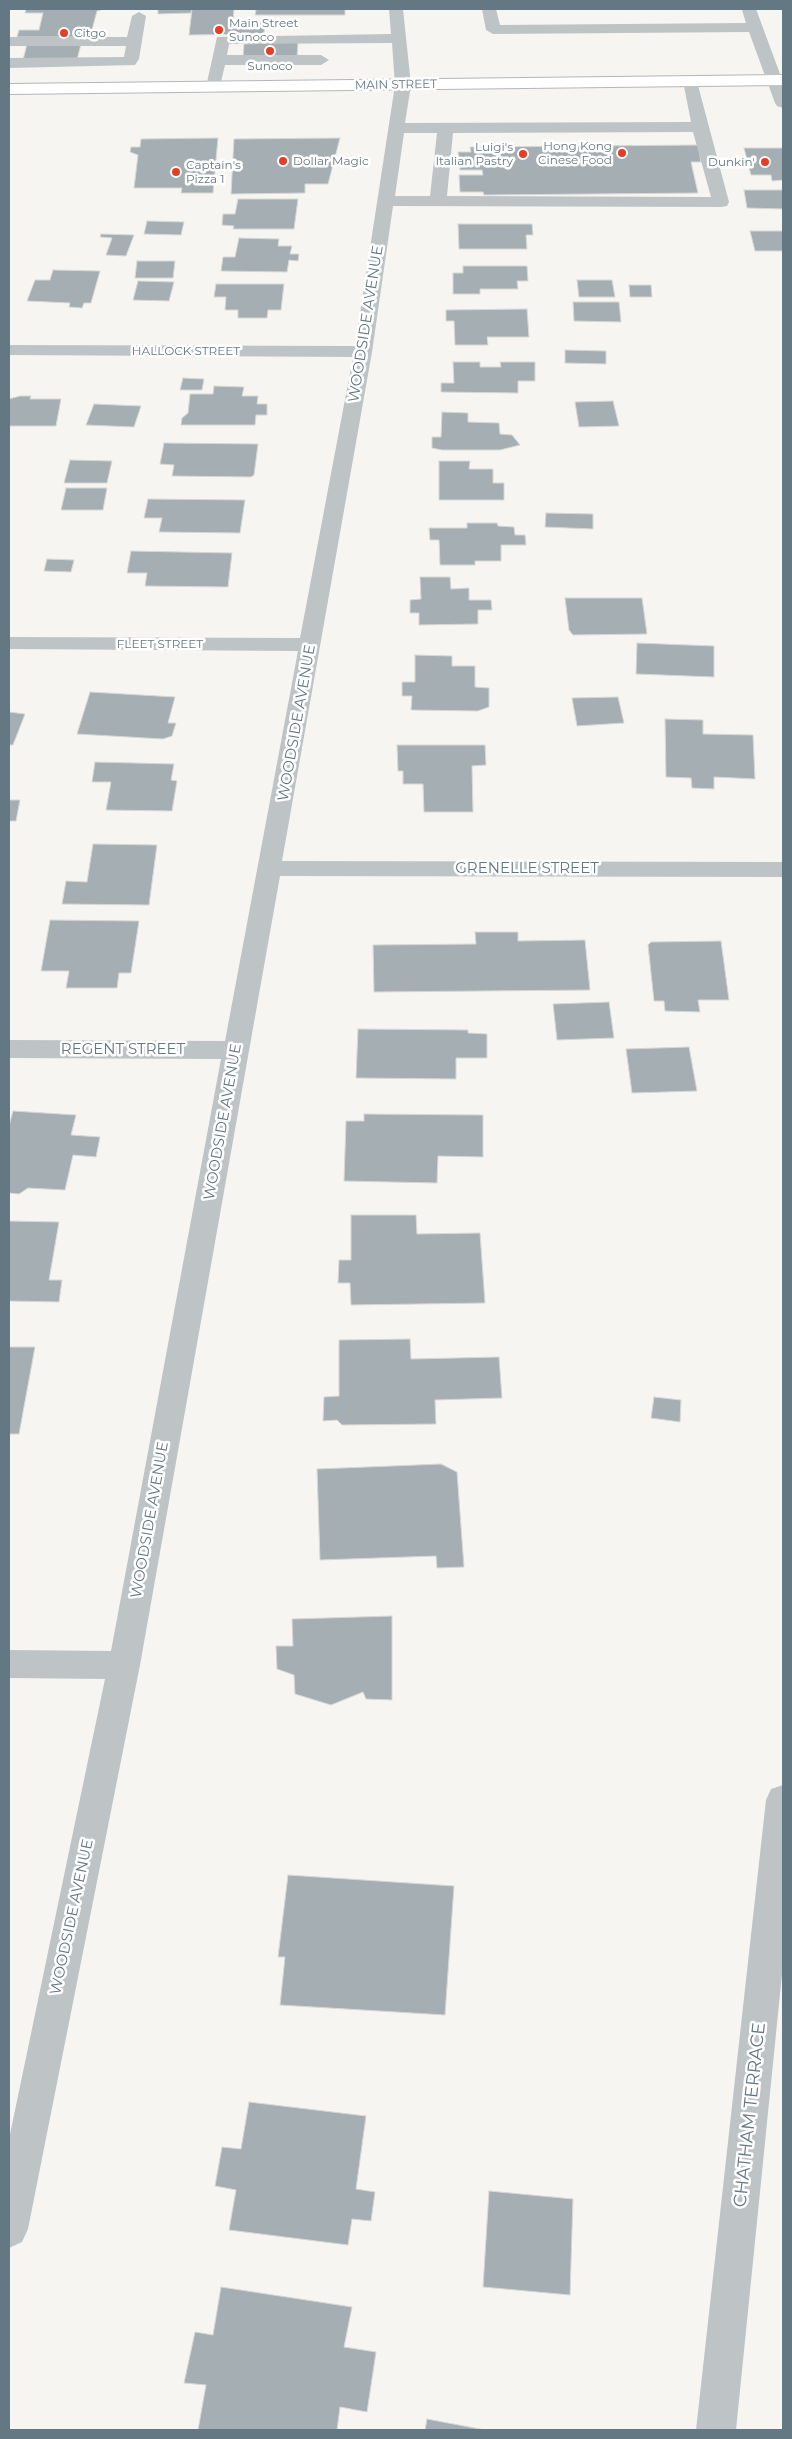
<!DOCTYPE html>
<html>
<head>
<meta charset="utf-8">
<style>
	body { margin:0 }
	#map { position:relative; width:792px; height:2439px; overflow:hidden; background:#f6f5f2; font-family:Montserrat,sans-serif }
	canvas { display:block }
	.frame { position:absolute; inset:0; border:10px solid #647883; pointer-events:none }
</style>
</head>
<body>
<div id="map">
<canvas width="792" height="2439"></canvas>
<div class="frame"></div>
</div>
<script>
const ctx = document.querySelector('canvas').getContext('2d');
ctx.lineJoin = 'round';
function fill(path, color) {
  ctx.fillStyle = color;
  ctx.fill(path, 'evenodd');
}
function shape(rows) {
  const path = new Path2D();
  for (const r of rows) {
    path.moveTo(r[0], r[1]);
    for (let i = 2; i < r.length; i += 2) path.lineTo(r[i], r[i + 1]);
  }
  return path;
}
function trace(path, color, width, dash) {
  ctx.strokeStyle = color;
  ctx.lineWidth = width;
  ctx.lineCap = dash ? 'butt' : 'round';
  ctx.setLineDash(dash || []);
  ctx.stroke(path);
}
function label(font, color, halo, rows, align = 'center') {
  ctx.font = font + ' Montserrat,sans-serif';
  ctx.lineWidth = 5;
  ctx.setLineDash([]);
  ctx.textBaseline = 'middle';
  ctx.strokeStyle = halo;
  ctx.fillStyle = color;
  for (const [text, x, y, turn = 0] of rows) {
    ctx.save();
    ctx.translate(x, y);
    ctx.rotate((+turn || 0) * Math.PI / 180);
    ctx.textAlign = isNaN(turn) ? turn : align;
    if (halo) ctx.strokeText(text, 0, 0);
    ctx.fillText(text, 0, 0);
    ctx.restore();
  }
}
const building = shape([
	[26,9,104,9,97,11,90,37,17,37,19,30,39,30,43,13,25,13,26,9],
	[158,9,192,9,191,13,158,14,158,9],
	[192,9,234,9,233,22,265,21,264,34,189,35,192,9],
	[251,9,345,9,345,15,255,15,256,10,251,9],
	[298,42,297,58,243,58,244,44,298,42],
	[27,44,81,44,77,60,23,60,27,44],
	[218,138,213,193,181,193,182,188,134,188,138,155,130,152,131,147,140,147,141,139,218,138],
	[340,138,328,184,305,184,305,193,231,194,234,139,340,138],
	[698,145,701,162,691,162,698,193,484,195,483,192,460,192,459,175,483,175,482,170,460,170,458,152,471,152,470,147,698,145],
	[744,148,783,148,783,180,772,181,771,175,751,175,744,148],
	[744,190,783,190,783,209,747,208,744,190],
	[238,199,298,199,294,229,233,229,234,226,222,225,223,214,235,214,238,199],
	[147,221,184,222,181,235,144,234,147,221],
	[458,224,532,224,533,235,526,235,527,249,459,249,458,224],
	[750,231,783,231,783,251,755,251,750,231],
	[101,234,134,235,126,256,106,255,112,238,100,237,101,234],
	[239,238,279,239,278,246,292,246,290,254,299,254,298,261,289,260,287,272,221,271,223,257,235,257,239,238],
	[137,261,175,261,173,278,135,278,137,261],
	[463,266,527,266,528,281,517,281,518,289,480,289,480,294,453,294,453,273,463,273,463,266],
	[53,270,100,271,91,303,84,303,82,308,69,307,70,303,27,301,35,280,50,280,53,270],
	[577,280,612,280,615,297,579,297,577,280],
	[138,281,174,282,169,301,133,300,138,281],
	[216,284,284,284,281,310,268,310,267,318,238,318,238,310,225,310,226,297,214,297,216,284],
	[629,285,651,285,652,297,630,297,629,285],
	[573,302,619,302,621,322,574,321,573,302],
	[527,309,529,337,487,337,488,345,455,345,454,321,446,321,446,310,527,309],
	[565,350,606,351,606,364,565,363,565,350],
	[453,362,480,362,480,367,501,367,500,362,535,362,535,381,518,381,518,393,441,392,441,383,454,383,453,362],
	[183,378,204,379,202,390,180,390,183,378],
	[214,386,244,387,242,396,258,396,257,404,267,404,267,415,256,415,255,425,181,425,182,418,188,413,190,394,213,394,214,386],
	[20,396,31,396,30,399,61,399,56,426,9,426,9,399,20,396],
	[613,401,619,426,579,427,575,402,613,401],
	[94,404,141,406,134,427,86,425,94,404],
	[442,412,468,413,468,422,499,423,500,434,512,435,520,445,500,450,442,450,432,448,432,437,441,437,442,412],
	[164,443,258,444,254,475,251,477,172,476,174,465,160,464,164,443],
	[70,460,112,461,107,483,64,483,70,460],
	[439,461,470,461,469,469,493,469,493,483,504,483,504,500,439,500,439,461],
	[66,488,107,488,103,510,61,510,66,488],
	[148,499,245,500,240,533,159,532,162,518,144,518,148,499],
	[546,513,593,514,593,529,545,527,546,513],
	[467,523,497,523,498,526,514,527,515,535,525,535,526,545,501,545,501,561,475,561,475,565,440,565,439,540,430,540,429,528,467,528,467,523],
	[131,551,232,553,228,587,145,586,147,573,127,573,131,551],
	[47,559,74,560,71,572,44,571,47,559],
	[420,577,450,577,451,589,469,588,469,600,491,600,492,610,478,610,478,624,419,625,419,613,410,613,410,600,421,599,420,577],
	[565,598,642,598,647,634,573,635,569,630,565,598],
	[637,643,714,646,714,677,636,674,637,643],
	[415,655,452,656,452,666,475,666,475,687,489,688,489,707,478,711,411,710,412,696,402,696,402,682,415,682,415,655],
	[90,692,175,697,168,723,176,723,172,736,163,739,77,734,90,692],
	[618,697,624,723,577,726,572,698,618,697],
	[9,712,25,714,13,745,9,745,9,712],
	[665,719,703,720,703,734,753,735,755,779,714,777,714,789,692,788,691,778,666,777,665,719],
	[397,745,485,745,486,765,472,766,473,812,424,812,423,784,403,784,403,771,398,771,397,745],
	[95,762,174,764,171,780,177,781,172,811,106,810,111,782,92,782,95,762],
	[9,800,20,800,16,821,9,821,9,800],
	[93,844,157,845,149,905,62,904,66,881,87,882,93,844],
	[50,920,139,921,131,973,119,973,117,988,66,988,69,971,41,971,50,920],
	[475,932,518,932,518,941,585,940,590,990,374,992,373,945,476,944,475,932],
	[721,941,729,1000,698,1000,700,1012,665,1011,664,1001,654,1001,648,945,651,942,721,941],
	[609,1002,614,1038,557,1040,553,1004,609,1002],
	[358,1029,468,1030,468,1033,487,1034,487,1058,456,1058,456,1079,356,1078,358,1029],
	[689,1047,697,1091,632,1093,626,1049,689,1047],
	[13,1111,76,1115,71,1135,100,1137,96,1157,73,1155,65,1190,28,1188,19,1194,9,1193,9,1126,13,1111],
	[364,1114,483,1115,483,1157,438,1156,437,1183,344,1181,346,1121,364,1121,364,1114],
	[351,1215,416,1215,417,1234,480,1233,485,1303,351,1305,350,1283,338,1283,339,1260,351,1260,351,1215],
	[9,1221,59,1222,49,1280,62,1280,59,1302,9,1301,9,1221],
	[410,1339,411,1359,499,1357,502,1398,435,1400,436,1424,342,1425,337,1420,323,1421,324,1397,339,1396,339,1340,410,1339],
	[9,1347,35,1347,19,1434,9,1434,9,1347],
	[654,1397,681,1400,680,1422,651,1418,654,1397],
	[441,1464,457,1472,464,1567,437,1568,436,1556,320,1560,317,1469,441,1464],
	[392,1616,392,1700,366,1699,363,1692,331,1705,295,1694,294,1675,277,1669,276,1646,293,1646,292,1619,392,1616],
	[288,1875,454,1886,445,2015,280,2005,285,1957,278,1957,288,1875],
	[249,2102,366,2116,356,2189,375,2192,371,2221,352,2219,348,2245,229,2230,236,2190,215,2186,222,2147,241,2149,249,2102],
	[489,2191,573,2199,570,2295,483,2287,489,2191],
	[221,2287,352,2307,344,2347,376,2352,367,2412,340,2407,337,2430,198,2430,206,2385,184,2383,195,2332,213,2335,221,2287],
	[427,2419,485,2430,425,2430,427,2419]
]);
const minor = shape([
	[389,9,403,9,411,85,405,123,691,122,683,81,691,76,696,78,729,202,727,206,721,207,393,206,372,352,282,861,783,862,783,877,280,876,140,1665,28,2229,22,2242,9,2248,9,2139,105,1679,9,1678,9,1650,111,1651,221,1059,9,1058,9,1040,225,1041,298,651,9,649,9,637,300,638,353,357,9,355,9,345,355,346,395,85,392,43,229,44,227,55,321,55,329,60,321,65,225,65,219,90,214,92,206,87,217,37,391,34,389,9],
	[693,132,711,197,447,196,453,133,693,132],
	[404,133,437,133,430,196,395,196,404,133],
	[482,9,496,9,500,25,746,23,742,10,756,9,783,82,783,108,777,106,775,103,749,32,493,34,486,30,482,9],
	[139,12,146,16,139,59,135,65,9,68,9,58,124,57,126,46,9,46,9,37,127,37,132,16,139,12],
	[783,1785,783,1964,736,2430,696,2430,766,1800,771,1789,783,1785]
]);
const major = shape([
	[783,75,783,85,9,94,9,84,783,75]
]);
const markers = [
	[219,30,5,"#e43f24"],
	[64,33,5,"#e43f24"],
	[270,51,5,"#e43f24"],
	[622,153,5,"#e43f24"],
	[523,154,5,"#e43f24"],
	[283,161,5,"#e43f24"],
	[765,162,5,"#e43f24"],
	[176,172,5,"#e43f24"]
];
const farPoinames = [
	["Main Street",229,23],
	["Sunoco",229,37],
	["Citgo",74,33],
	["Sunoco",270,66,"center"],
	["Hong Kong",612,146,"right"],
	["Cinese Food",612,160,"right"],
	["Luigi's",513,147,"right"],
	["Italian Pastry",513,161,"right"],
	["Dollar Magic",293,161],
	["Dunkin'",755,162,"right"],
	["Captain's",186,165],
	["Pizza 1",186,179]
];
const farStreetnames = [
	["MAIN STREET",396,85,-1],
	["HALLOCK STREET",186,351],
	["FLEET STREET",160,644]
];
const streetNames = [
	["WOODSIDE AVENUE",366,324,-81],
	["WOODSIDE AVENUE",297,723,-80],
	["GRENELLE STREET",527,869],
	["REGENT STREET",123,1050],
	["WOODSIDE AVENUE",223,1122,-80],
	["WOODSIDE AVENUE",150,1520,-80],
	["WOODSIDE AVENUE",72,1917,-78]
];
const nearStreetnames = [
	["CHATHAM TERRACE",750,2115,-84]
];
fill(building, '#a5afb3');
trace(building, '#d7d7d4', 1);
trace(major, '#b2b7ba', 2);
fill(minor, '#bec3c6');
fill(major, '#fff');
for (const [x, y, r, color] of markers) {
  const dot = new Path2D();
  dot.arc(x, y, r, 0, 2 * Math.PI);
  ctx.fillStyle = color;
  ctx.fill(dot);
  trace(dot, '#fff', 2);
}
label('12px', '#647883', '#fff', farPoinames, 'left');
label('12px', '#647883', '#fff', farStreetnames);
label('15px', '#647883', '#fff', streetNames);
label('18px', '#647883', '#fff', nearStreetnames);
</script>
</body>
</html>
